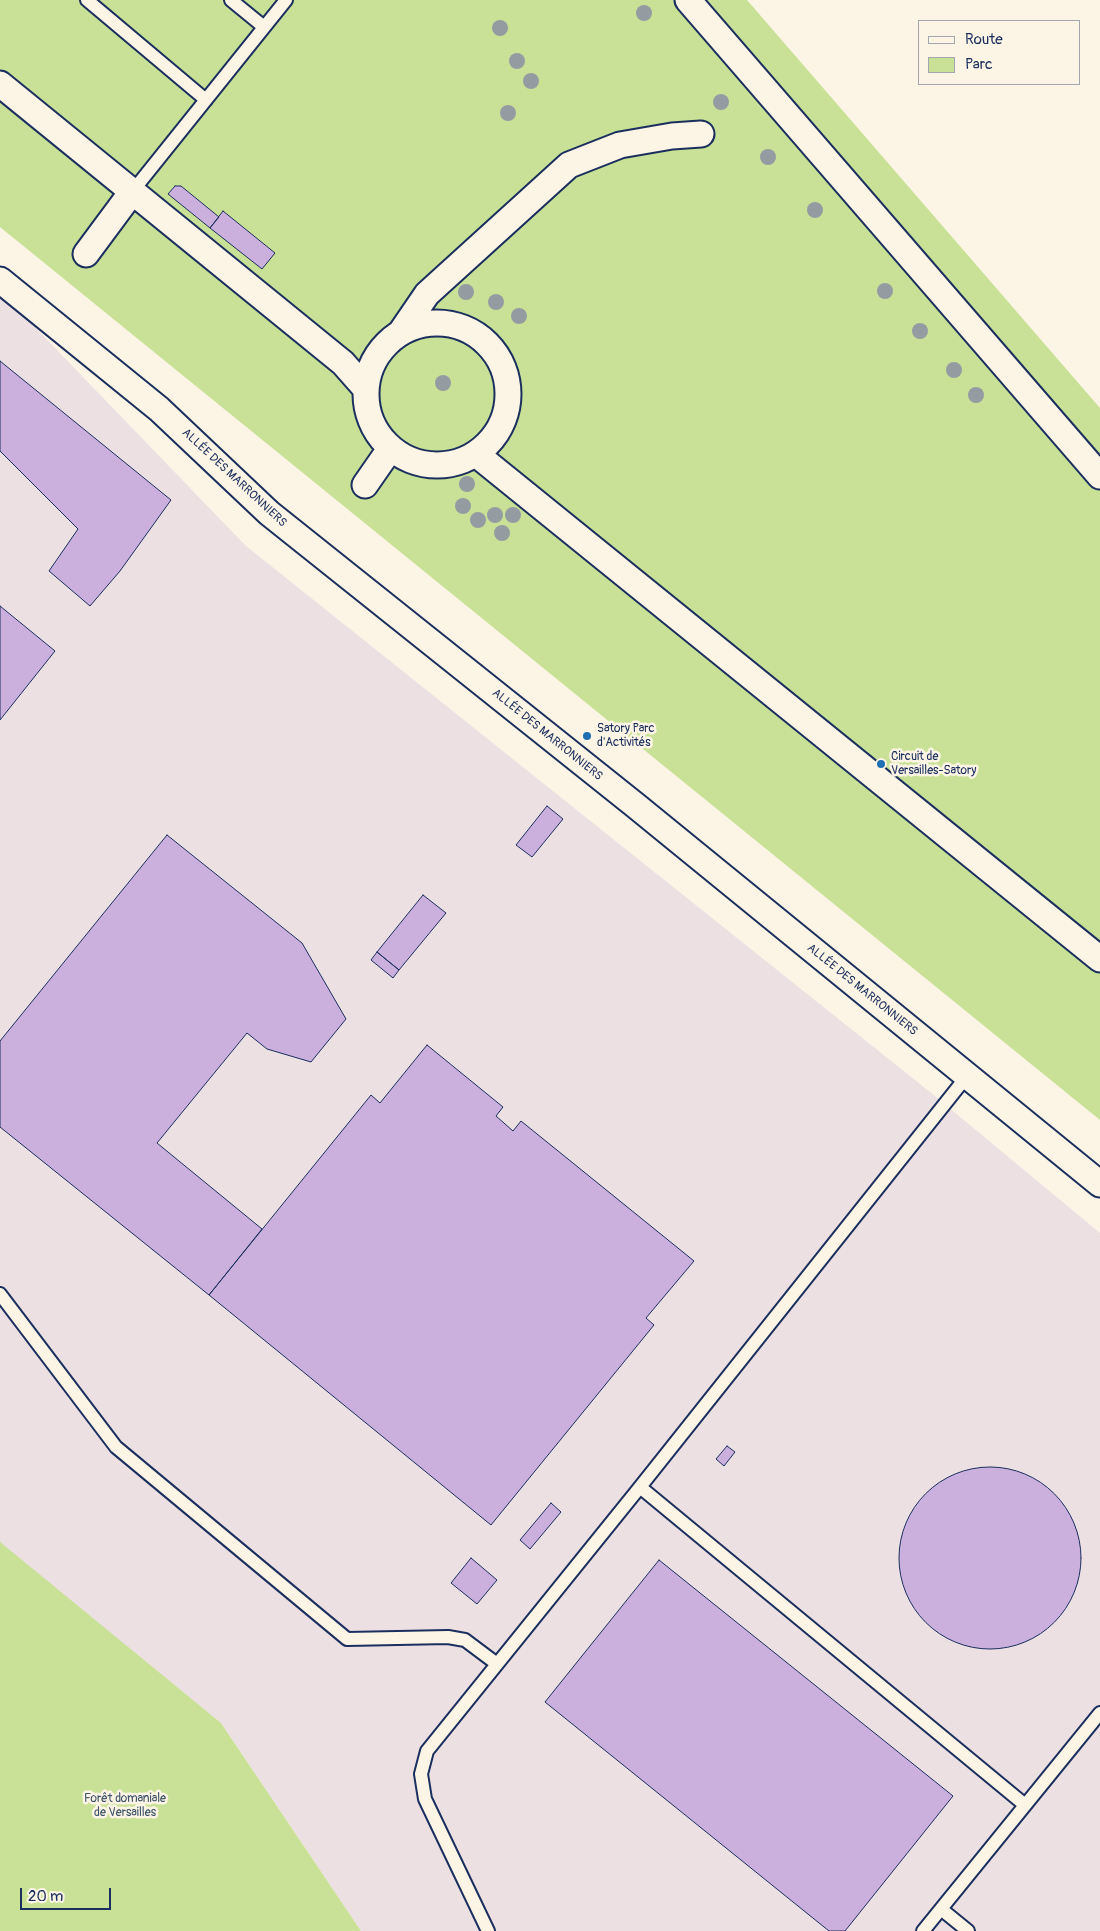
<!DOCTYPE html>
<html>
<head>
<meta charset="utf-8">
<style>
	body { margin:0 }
	#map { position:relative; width:1100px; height:1931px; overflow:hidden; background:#fcf5e5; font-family:Pangolin,sans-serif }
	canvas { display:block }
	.legend { position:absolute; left:918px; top:20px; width:162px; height:65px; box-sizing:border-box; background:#fcf5e5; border:1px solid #a2a6af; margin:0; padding:6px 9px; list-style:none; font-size:15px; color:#1b2f5e }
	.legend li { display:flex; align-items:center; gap:10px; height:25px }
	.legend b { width:25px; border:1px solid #a2a6af }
	.scale { position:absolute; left:20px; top:1888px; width:91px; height:22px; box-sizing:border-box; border:2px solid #1b2f5e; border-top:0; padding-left:6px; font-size:15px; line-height:18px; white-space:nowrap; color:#1b2f5e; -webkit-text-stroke:4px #fcf5e5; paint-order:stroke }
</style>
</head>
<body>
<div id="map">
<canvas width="1100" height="1931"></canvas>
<ul class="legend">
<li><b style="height:6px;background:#fcf5e5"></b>Route</li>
<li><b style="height:14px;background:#c9e196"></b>Parc</li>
</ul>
<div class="scale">20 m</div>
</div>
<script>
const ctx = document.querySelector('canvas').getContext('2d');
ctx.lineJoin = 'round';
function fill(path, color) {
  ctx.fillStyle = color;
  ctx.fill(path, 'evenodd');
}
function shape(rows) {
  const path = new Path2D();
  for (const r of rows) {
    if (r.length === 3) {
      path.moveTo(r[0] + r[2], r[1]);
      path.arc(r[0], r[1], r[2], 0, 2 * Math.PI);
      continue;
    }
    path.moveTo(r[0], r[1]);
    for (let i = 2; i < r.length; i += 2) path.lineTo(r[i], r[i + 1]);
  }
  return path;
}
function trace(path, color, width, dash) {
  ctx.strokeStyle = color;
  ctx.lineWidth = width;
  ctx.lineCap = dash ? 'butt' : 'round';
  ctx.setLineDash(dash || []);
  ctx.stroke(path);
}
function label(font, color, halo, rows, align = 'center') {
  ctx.font = font + ' Pangolin,sans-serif';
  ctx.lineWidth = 5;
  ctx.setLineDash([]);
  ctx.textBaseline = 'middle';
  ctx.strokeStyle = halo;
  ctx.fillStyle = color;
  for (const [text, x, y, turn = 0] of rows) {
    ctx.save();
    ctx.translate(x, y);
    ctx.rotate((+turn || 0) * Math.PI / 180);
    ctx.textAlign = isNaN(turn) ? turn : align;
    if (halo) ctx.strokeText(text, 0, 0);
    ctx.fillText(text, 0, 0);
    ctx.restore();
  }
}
const built = shape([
	[0,291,246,546,930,1092,1100,1233,1100,1931,361,1931,221,1723,0,1544]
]);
const green = shape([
	[0,0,747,0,1100,408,1100,1120,0,227],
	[0,1542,221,1723,361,1931,0,1931]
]);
const building = shape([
	[175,186,181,186,219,217,210,228,168,194,175,186],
	[223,211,275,253,262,269,210,228,223,211],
	[0,361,171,500,120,571,90,606,49,571,78,529,0,451,0,361],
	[0,606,55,651,0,720,0,606],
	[547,806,563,819,532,857,516,845,547,806],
	[167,835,302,943,346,1019,311,1062,267,1049,247,1033,157,1143,262,1229,209,1295,0,1127,0,1041,167,835],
	[423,895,446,913,399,970,377,952,423,895],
	[377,952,399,970,393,978,371,960,377,952],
	[427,1045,503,1107,496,1116,513,1131,521,1121,694,1261,646,1318,654,1325,491,1525,209,1295,371,1095,380,1103,427,1045],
	[727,1446,735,1452,724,1466,716,1459,727,1446],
	[990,1558,91],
	[551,1503,561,1512,530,1549,520,1540,551,1503],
	[471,1558,497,1580,477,1604,451,1583,471,1558],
	[659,1560,953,1796,845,1931,829,1931,545,1702,659,1560]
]);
const service = shape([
	[87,0,206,100],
	[231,0,264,27],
	[132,192,286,0],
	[0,1294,116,1447,347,1639,448,1637,465,1640,497,1664],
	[640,1487,1025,1805],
	[941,1909,968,1931],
	[488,1931,425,1799,421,1774,427,1751,640,1487,967,1076],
	[923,1931,1100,1713]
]);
const minor = shape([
	[688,0,1100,476],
	[0,84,343,363,365,388],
	[86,254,132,192],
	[0,280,159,409,269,513,635,805,1100,1184],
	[437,394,71],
	[401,332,427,294,569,165,620,145,672,136,701,134],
	[476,454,1100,959],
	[365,485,390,449]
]);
const trees = [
	[644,13],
	[500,28],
	[517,61],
	[531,81],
	[721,102],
	[508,113],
	[768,157],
	[815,210],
	[885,291],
	[466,292],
	[496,302],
	[519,316],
	[920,331],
	[954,370],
	[443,383],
	[976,395],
	[467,484],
	[463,506],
	[495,515],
	[513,515],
	[478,520],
	[502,533]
];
const markers = [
	[587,736,5,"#1f6fb2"],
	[881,764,5,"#1f6fb2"]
];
const streetNames = [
	["ALLÉE DES MARRONNIERS",234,478,43],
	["ALLÉE DES MARRONNIERS",547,735,39],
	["ALLÉE DES MARRONNIERS",862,990,39]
];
const poiNames = [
	["Satory Parc",597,729],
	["d'Activités",597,743],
	["Circuit de",891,757],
	["Versailles-Satory",891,771]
];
const parkNames = [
	["Forêt domaniale",125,1799],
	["de Versailles",125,1813]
];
fill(built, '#ede0e3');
fill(green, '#c9e196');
fill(building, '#cbb0de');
trace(building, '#1b2f5e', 1);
trace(service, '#1b2f5e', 16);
trace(minor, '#1b2f5e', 29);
trace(service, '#fcf5e5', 12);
trace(minor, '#fcf5e5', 25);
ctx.fillStyle = '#949ca1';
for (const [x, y] of trees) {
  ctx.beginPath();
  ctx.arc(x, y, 8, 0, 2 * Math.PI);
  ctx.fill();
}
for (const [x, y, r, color] of markers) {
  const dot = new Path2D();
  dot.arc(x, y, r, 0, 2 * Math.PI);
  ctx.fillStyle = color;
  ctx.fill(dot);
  trace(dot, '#fcf5e5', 2);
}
label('12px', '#1b2f5e', '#fcf5e5', streetNames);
label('12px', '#1b2f5e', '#fcf5e5', poiNames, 'left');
label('12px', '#3e5369', '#fcf5e5', parkNames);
</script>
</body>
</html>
